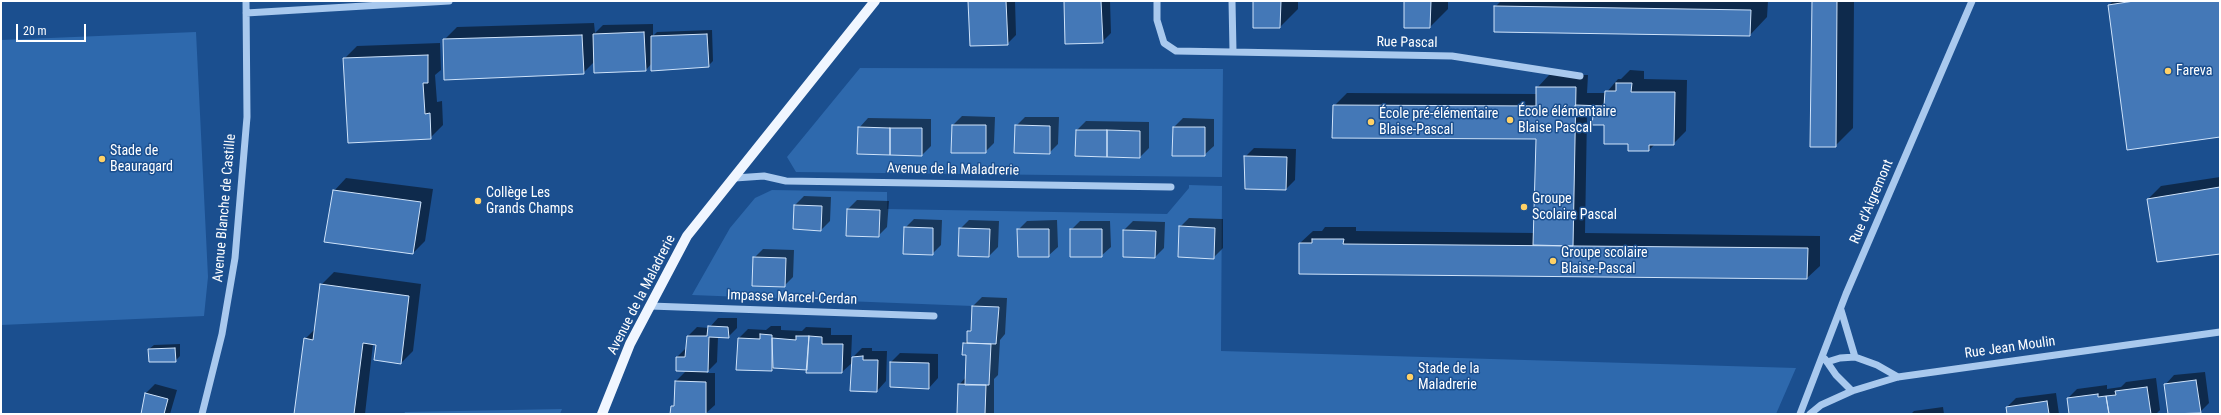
<!DOCTYPE html>
<html>
<head>
<meta charset="utf-8">
<style>
	body { margin:0 }
	#map { position:relative; width:2221px; height:415px; overflow:hidden; background:#1b4f8f; font-family:"Roboto Condensed",sans-serif }
	canvas { display:block }
	.frame { position:absolute; inset:0; border:2px solid #fff; pointer-events:none }
	.scale { position:absolute; left:16px; top:24px; width:70px; height:18px; box-sizing:border-box; border:2px solid #fff; border-top:0; padding-left:5px; font-size:12px; line-height:14px; white-space:nowrap; color:#fff; -webkit-text-stroke:3px #1b4f8f; paint-order:stroke }
</style>
</head>
<body>
<div id="map">
<canvas width="2221" height="415"></canvas>
<div class="frame"></div>
<div class="scale">20 m</div>
</div>
<script>
const ctx = document.querySelector('canvas').getContext('2d');
ctx.lineJoin = 'round';
function fill(path, color) {
  ctx.fillStyle = color;
  ctx.fill(path, 'evenodd');
}
function shape(rows) {
  const path = new Path2D();
  for (const r of rows) {
    path.moveTo(r[0], r[1]);
    for (let i = 2; i < r.length; i += 2) path.lineTo(r[i], r[i + 1]);
  }
  return path;
}
function trace(path, color, width, dash) {
  ctx.strokeStyle = color;
  ctx.lineWidth = width;
  ctx.lineCap = dash ? 'butt' : 'round';
  ctx.setLineDash(dash || []);
  ctx.stroke(path);
}
function label(font, color, halo, rows, align = 'center') {
  ctx.font = font + ' "Roboto Condensed",sans-serif';
  ctx.lineWidth = 3;
  ctx.setLineDash([]);
  ctx.textBaseline = 'middle';
  ctx.strokeStyle = halo;
  ctx.fillStyle = color;
  for (const [text, x, y, turn = 0] of rows) {
    ctx.save();
    ctx.translate(x, y);
    ctx.rotate((+turn || 0) * Math.PI / 180);
    ctx.textAlign = isNaN(turn) ? turn : align;
    if (halo) ctx.strokeText(text, 0, 0);
    ctx.fillText(text, 0, 0);
    ctx.restore();
  }
}
const green = shape([
	[196,32,208,277,204,316,1,325,1,40],
	[860,68,1223,69,1222,177,796,172,787,157],
	[952,125,986,125,986,153,951,152],
	[1015,125,1050,126,1049,154,1014,153],
	[858,127,922,128,922,156,857,154],
	[1173,127,1205,127,1205,156,1173,156],
	[1076,130,1140,131,1140,158,1075,156],
	[1189,185,1222,186,1221,351,1796,368,1776,414,985,414,986,385,989,385,991,344,996,344,998,307,692,295,730,228,755,198,772,190,887,192,887,209,1167,214,1189,188],
	[794,205,822,206,821,231,793,229],
	[847,209,880,210,846,236],
	[1179,226,1214,228,1214,258,1178,257],
	[904,227,933,228,932,255,903,254],
	[959,228,990,229,989,257,958,255],
	[1017,229,1049,257,1018,257],
	[1070,230,1102,257,1070,257],
	[1123,230,1156,231,1155,258,1123,257],
	[562,409,560,414,404,414,405,412]
]);
const shadow = shape([
	[969,1,1015,1,1016,35,1007,44],
	[1065,1,1110,1,1111,33,1102,42],
	[1254,1,1298,1,1298,9,1280,27],
	[1405,1,1448,1,1448,9,1430,27],
	[1501,1,1768,1,1767,17,1750,35,1495,7],
	[1813,1,1854,1,1853,128,1835,146],
	[2113,1,2220,1,2220,136,2109,5],
	[594,23,595,33,603,25,653,24,653,36,657,32,712,30,713,61,708,66,652,63,646,70,594,62,583,73,444,40,457,27],
	[440,43,441,70,435,75,437,102,442,101,443,125,430,138,344,59,357,46],
	[1630,70,1644,71,1644,79,1687,80,1686,131,1673,144,1655,144,1649,150,1629,143,1594,115,1587,115,1585,233,1820,236,1820,266,1807,278,1300,243,1313,231,1322,231,1325,227,1356,227,1356,231,1535,233,1537,138,1334,106,1347,93,1537,94,1537,88,1549,75,1588,75,1587,93,1606,93,1618,79,1621,79],
	[962,116,995,117,994,143,985,152,953,125],
	[1025,117,1059,117,1058,144,1049,153,1016,126],
	[868,118,931,119,931,146,922,155,859,128],
	[1183,118,1214,119,1214,146,1204,155,1173,155,1174,127],
	[1086,121,1149,122,1149,148,1140,157,1077,130],
	[1254,148,1296,149,1295,180,1286,189,1246,188,1245,157],
	[2220,177,2220,253,2148,199,2161,186],
	[346,178,433,189,425,241,413,253,334,191],
	[804,196,831,197,830,221,821,230,795,205],
	[857,200,889,201,887,227,878,236,847,235,848,209],
	[1189,218,1223,219,1223,248,1213,258,1180,227],
	[914,219,942,220,941,245,932,254,905,228],
	[969,220,999,221,998,247,989,256,960,229],
	[1057,220,1058,247,1048,256,1018,230,1027,221],
	[1080,221,1110,221,1111,247,1101,256,1071,230],
	[1133,221,1165,222,1164,248,1155,257,1124,230],
	[763,249,794,250,793,277,784,286,754,258],
	[334,272,421,284,413,351,401,363,373,344,365,414,295,414,305,339,315,329,321,285],
	[982,297,1007,298,1005,334,1000,340,998,375,994,379,994,414,958,414,959,385,966,377,967,354,964,344,968,339,968,332,972,328,973,306],
	[718,318,737,318,737,328,728,337,718,337,717,362,706,373,715,373,715,405,705,414,672,407,676,403,676,381,687,370,677,370,677,357,687,347,688,336,697,327,709,328],
	[771,326,781,326,781,330,802,331,806,327,831,328,831,335,852,335,851,359,862,348,872,348,872,351,887,351,886,381,877,391,853,362,842,372,808,372,809,369,775,367,772,370,739,338,748,329,766,330],
	[180,344,180,356,175,361,149,349,154,345],
	[900,353,938,354,938,378,929,388,891,362],
	[2205,372,2209,403,2200,412,2170,414,2165,385,2174,375],
	[2156,378,2160,410,2156,414,2070,414,2068,398,2077,389,2107,385,2107,389,2121,387,2126,382],
	[155,384,177,390,170,414,141,414,146,393],
	[2056,393,2059,414,2008,414,2007,407,2016,398],
	[1943,407,1944,414,1911,414,1914,411]
]);
const building = shape([
	[968,1,1006,1,1008,45,970,46,968,1],
	[1064,1,1101,1,1103,43,1065,44,1064,1],
	[1253,1,1281,1,1280,28,1253,28,1253,1],
	[1404,1,1431,1,1430,28,1404,28,1404,1],
	[1812,1,1837,1,1836,147,1810,147,1812,1],
	[2134,1,2220,1,2220,137,2127,150,2108,5,2134,1],
	[1494,6,1751,10,1750,36,1494,32,1494,6],
	[644,32,646,71,594,73,593,34,644,32],
	[707,34,709,67,651,71,651,36,707,34],
	[582,35,584,74,444,80,443,39,582,35],
	[428,55,428,83,423,83,425,114,430,113,431,139,348,143,343,58,428,55],
	[1616,83,1632,83,1631,92,1675,92,1674,145,1649,145,1649,151,1628,151,1628,144,1604,144,1604,125,1592,125,1593,116,1575,116,1575,105,1604,106,1605,91,1616,91,1616,83],
	[1536,87,1576,87,1573,246,1533,245,1536,139,1332,138,1333,105,1536,106,1536,87],
	[952,125,986,125,986,153,951,153,952,125],
	[1015,125,1050,126,1050,154,1014,153,1015,125],
	[858,127,890,128,890,155,857,154,858,127],
	[1173,127,1205,127,1205,156,1172,156,1173,127],
	[890,128,922,128,922,156,890,155,890,128],
	[1076,130,1107,130,1107,157,1075,156,1076,130],
	[1107,130,1140,131,1140,158,1107,157,1107,130],
	[1244,156,1287,157,1286,190,1245,189,1244,156],
	[2220,187,2220,254,2157,262,2147,199,2220,187],
	[333,190,421,202,413,254,324,242,333,190],
	[794,205,822,206,821,231,793,229,794,205],
	[847,209,880,210,879,237,846,236,847,209],
	[1179,226,1215,228,1214,259,1178,257,1179,226],
	[904,227,933,228,933,255,903,254,904,227],
	[959,228,990,229,989,257,958,256,959,228],
	[1017,229,1049,229,1049,257,1018,257,1017,229],
	[1070,229,1102,229,1102,257,1070,257,1070,229],
	[1123,230,1156,231,1155,258,1123,257,1123,230],
	[1312,239,1344,239,1343,244,1808,248,1807,279,1299,274,1299,243,1312,243,1312,239],
	[753,257,786,258,785,287,752,286,753,257],
	[320,284,409,296,401,364,374,360,376,345,363,343,354,414,294,414,304,338,313,340,320,284],
	[972,306,999,307,996,344,967,343,967,331,971,331,972,306],
	[708,326,728,327,729,338,709,337,708,372,676,371,676,357,685,357,687,336,707,336,708,326],
	[760,334,772,335,772,371,736,370,738,338,760,339,760,334],
	[796,336,809,336,807,370,773,368,772,338,796,340,796,336],
	[809,336,822,337,822,344,843,344,842,373,806,373,809,336],
	[963,343,991,344,989,385,965,385,966,355,962,355,963,343],
	[175,348,176,362,149,362,148,349,175,348],
	[863,356,863,360,878,360,877,392,850,391,852,357,863,356],
	[890,362,929,363,929,389,890,387,890,362],
	[2196,380,2201,413,2168,414,2164,384,2196,380],
	[675,381,706,382,706,414,670,414,671,406,674,406,675,381],
	[958,384,986,385,985,414,957,414,958,384],
	[2147,387,2151,414,2109,414,2106,396,2116,395,2115,391,2147,387],
	[145,393,168,399,164,414,141,414,145,393],
	[2098,394,2098,397,2106,396,2109,414,2069,414,2067,398,2098,394],
	[2047,401,2049,414,2007,414,2006,407,2047,401]
]);
const minor = shape([
	[1157,1,1157,20,1164,43,1176,51,1452,56,1580,76],
	[1232,1,1233,51],
	[246,13,449,1],
	[735,178,764,176,786,181,1171,187],
	[650,306,934,316],
	[1841,310,1855,357],
	[1825,359,1836,375,1852,391],
	[1827,362,1840,358,1855,357,1877,365,1898,377],
	[202,414,222,334,235,258,247,117,246,1],
	[1800,414,1846,294,1972,1],
	[1810,414,1821,405,1852,391,1898,377,2220,332]
]);
const major = shape([
	[602,414,630,344,687,236,875,1]
]);
const markers = [
	[2168,71,4,"#ffd166"],
	[1510,120,4,"#ffd166"],
	[1371,122,4,"#ffd166"],
	[102,159,4,"#ffd166"],
	[478,201,4,"#ffd166"],
	[1524,207,4,"#ffd166"],
	[1553,261,4,"#ffd166"],
	[1410,377,4,"#ffd166"]
];
const streetNames = [
	["Rue Pascal",1407,43,1],
	["Avenue de la Maladrerie",953,170,1],
	["Rue d'Aigremont",1872,202,-67],
	["Avenue Blanche de Castille",225,208,-85],
	["Avenue de la Maladrerie",642,295,-63],
	["Impasse Marcel-Cerdan",792,298,2],
	["Rue Jean Moulin",2010,348,-8]
];
const poiNames = [
	["Fareva",2176,71],
	["École élémentaire",1518,112],
	["Blaise Pascal",1518,128],
	["École pré-élémentaire",1379,114],
	["Blaise-Pascal",1379,130],
	["Stade de",110,151],
	["Beauragard",110,167],
	["Collège Les",486,193],
	["Grands Champs",486,209],
	["Groupe",1532,199],
	["Scolaire Pascal",1532,215],
	["Groupe scolaire",1561,253],
	["Blaise-Pascal",1561,269],
	["Stade de la",1418,369],
	["Maladrerie",1418,385]
];
fill(green, '#2e69ad');
fill(shadow, '#0007');
fill(building, '#4478b7');
trace(building, '#cfe3fa', 1);
trace(minor, '#a9c9ee', 7);
trace(major, '#f0f6ff', 10);
for (const [x, y, r, color] of markers) {
  const dot = new Path2D();
  dot.arc(x, y, r, 0, 2 * Math.PI);
  ctx.fillStyle = color;
  ctx.fill(dot);
  trace(dot, '#1b4f8f', 1.5);
}
label('14px', '#fff', '#1b4f8f', streetNames);
label('14px', '#fff', '#1b4f8f', poiNames, 'left');
</script>
</body>
</html>
